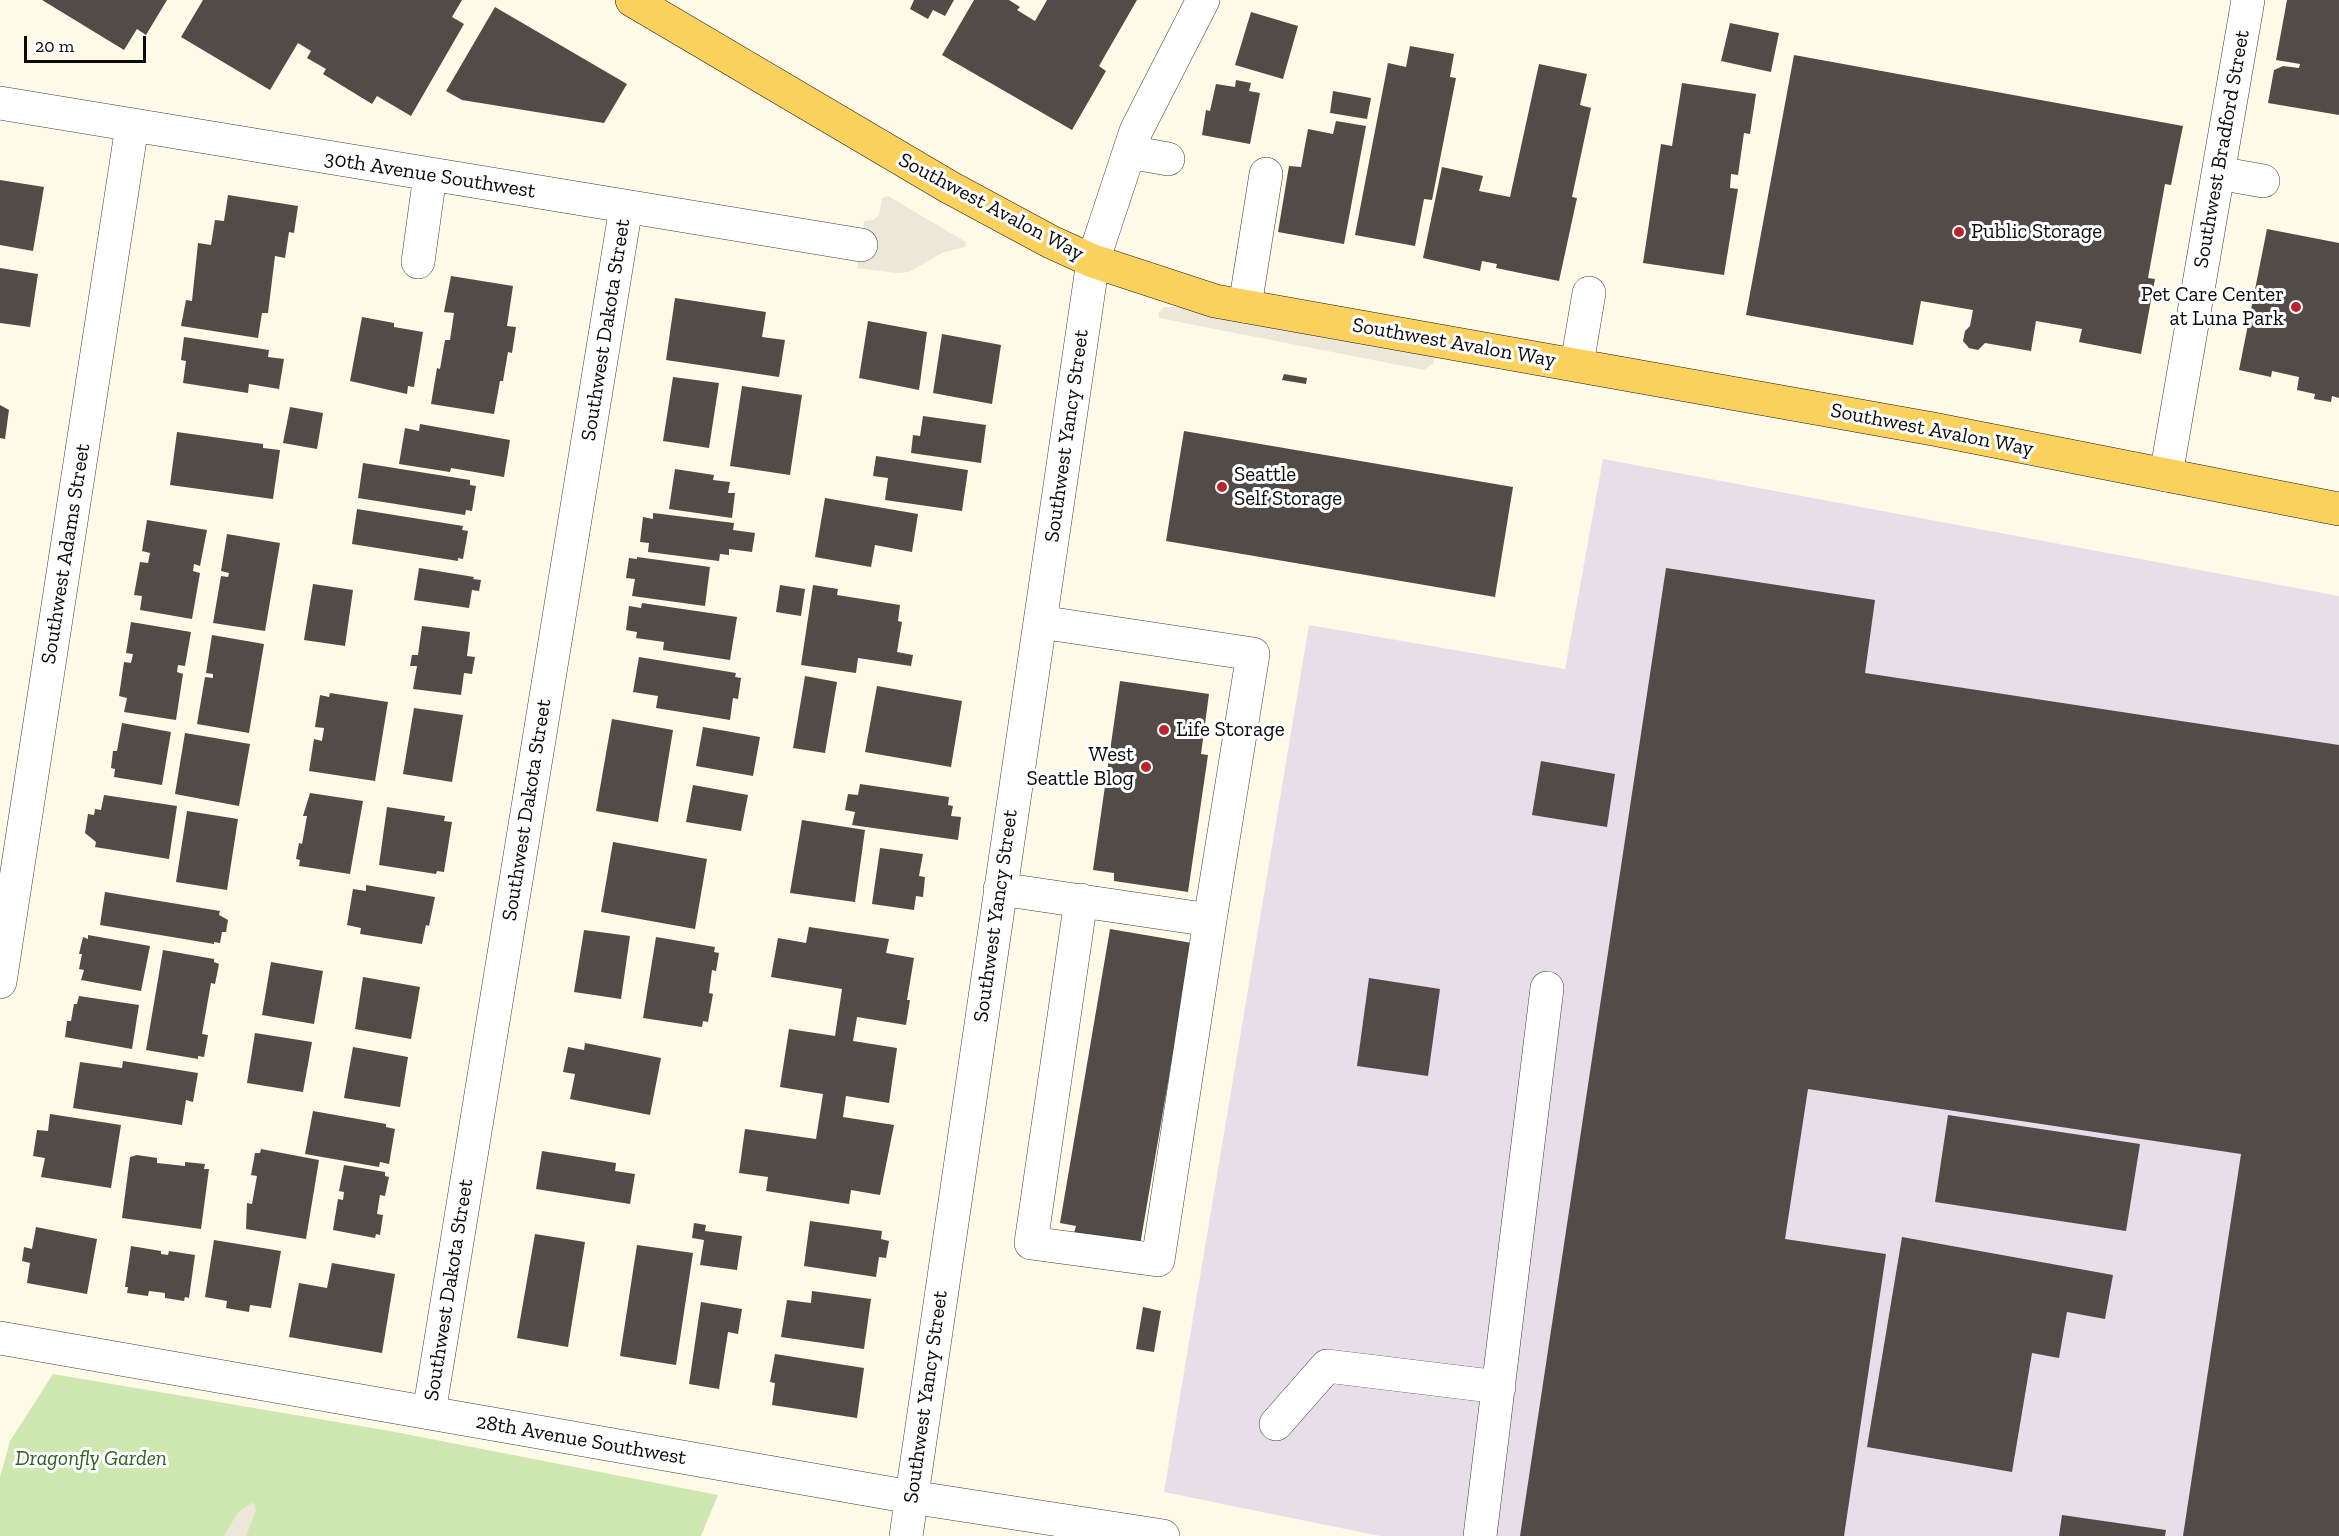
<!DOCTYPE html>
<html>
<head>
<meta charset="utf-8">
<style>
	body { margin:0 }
	#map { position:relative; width:2339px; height:1536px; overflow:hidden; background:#fffae7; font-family:"Zilla Slab",serif }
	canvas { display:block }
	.scale { position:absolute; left:24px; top:36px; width:122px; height:27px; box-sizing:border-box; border:3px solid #0a0a0a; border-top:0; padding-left:8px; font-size:18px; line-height:21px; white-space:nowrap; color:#0a0a0a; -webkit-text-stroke:4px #fff; paint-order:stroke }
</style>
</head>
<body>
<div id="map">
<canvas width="2339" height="1536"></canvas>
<div class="scale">20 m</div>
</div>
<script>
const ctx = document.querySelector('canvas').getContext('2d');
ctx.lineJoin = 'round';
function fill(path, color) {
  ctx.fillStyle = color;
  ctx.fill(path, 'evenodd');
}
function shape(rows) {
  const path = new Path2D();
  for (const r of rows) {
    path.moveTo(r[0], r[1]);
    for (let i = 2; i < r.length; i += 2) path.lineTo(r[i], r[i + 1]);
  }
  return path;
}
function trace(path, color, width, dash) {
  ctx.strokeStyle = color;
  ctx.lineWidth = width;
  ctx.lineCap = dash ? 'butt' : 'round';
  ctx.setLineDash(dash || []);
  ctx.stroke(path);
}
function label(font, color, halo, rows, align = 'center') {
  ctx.font = font + ' "Zilla Slab",serif';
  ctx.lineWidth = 6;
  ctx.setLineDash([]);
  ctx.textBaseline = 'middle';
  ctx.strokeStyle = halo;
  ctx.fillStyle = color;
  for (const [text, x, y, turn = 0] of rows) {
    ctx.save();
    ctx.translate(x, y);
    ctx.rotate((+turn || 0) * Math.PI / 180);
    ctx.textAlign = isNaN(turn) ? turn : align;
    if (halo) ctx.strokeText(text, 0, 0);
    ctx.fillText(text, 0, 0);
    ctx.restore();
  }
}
const industrial = shape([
	[1603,459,2339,596,2339,1536,1380,1536,1164,1492,1309,625,1565,669]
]);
const green = shape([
	[53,1374,390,1431,718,1495,701,1536,0,1536,0,1477,10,1441]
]);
const plaza = shape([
	[888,196,966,242,965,247,942,253,909,272,897,273,857,268,864,221,873,220,879,215,882,198],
	[1164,307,1182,307,1434,357,1434,363,1424,370,1159,318,1159,312],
	[254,1502,256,1511,246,1536,224,1536,238,1512]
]);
const building = shape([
	[42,0,167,0,146,35,137,29,124,50],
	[203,0,462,0,452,17,464,24,411,116,377,96,372,104,323,74,326,69,307,58,311,51,298,43,270,90,181,37],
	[914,0,954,0,945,16,933,10,928,19,910,9],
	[974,0,1009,0,1020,7,1017,10,1035,21,1047,0,1137,0,1099,66,1106,71,1072,130,942,55],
	[2287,0,2339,0,2339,115,2268,103,2274,70,2283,66,2299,68,2300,64,2276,60],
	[495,7,627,84,604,123,462,100,446,91],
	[1251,12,1298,26,1283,79,1235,65],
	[1730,23,1779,33,1771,72,1721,61],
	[1410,46,1454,54,1450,77,1456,78,1432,200,1424,199,1415,246,1355,235,1388,63,1406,67],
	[1794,55,2183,126,2171,185,2165,184,2148,278,2155,279,2141,354,2079,342,2082,329,2036,321,2031,351,1985,343,1978,350,1969,348,1963,341,1965,331,1970,326,1973,310,1921,301,1913,345,1746,315],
	[1539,64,1587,74,1580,105,1591,108,1572,197,1577,198,1559,281,1496,268,1497,264,1482,261,1480,271,1423,258,1442,167,1483,176,1479,191,1510,197],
	[1236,80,1251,83,1249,91,1260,93,1250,144,1202,135,1206,110,1210,111,1216,84,1235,87],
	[1682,83,1756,94,1750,134,1744,133,1738,175,1731,174,1730,188,1738,189,1724,275,1643,263,1661,144,1672,146],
	[1333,91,1371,98,1367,119,1330,113],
	[1336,121,1366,126,1344,244,1278,232,1289,166,1301,167,1308,129,1333,134],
	[0,180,44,187,33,251,0,245],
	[228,195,298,206,294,233,289,232,285,258,275,256,268,313,262,313,258,338,181,326,186,300,192,301,198,243,211,245,215,220,224,221],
	[2267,229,2339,243,2339,398,2332,396,2331,402,2314,399,2315,394,2297,390,2299,377,2272,371,2271,377,2239,370],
	[0,268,38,274,30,327,0,323],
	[451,276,513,286,507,326,516,327,512,353,508,352,503,381,500,381,494,414,431,404,437,368,440,369,445,340,450,340,454,313,444,312],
	[675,298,766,312,762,337,785,340,779,377,666,360],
	[362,317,394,323,394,327,423,332,414,387,408,386,407,394,350,381],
	[868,321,927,332,919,390,859,378],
	[942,334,1001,345,992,404,933,393],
	[184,337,269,350,268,357,284,359,279,389,249,384,248,393,183,383,186,361,181,360],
	[1284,374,1307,378,1306,384,1282,380],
	[673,377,719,383,709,448,663,441],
	[742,386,802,395,790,475,730,466],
	[0,405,9,410,5,439,0,438],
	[290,407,323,413,317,449,283,443],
	[923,416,986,425,981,463,911,453,913,435,920,436],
	[420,424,510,440,504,477,451,468,450,472,399,464,405,428,419,431],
	[1184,431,1513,487,1495,597,1166,541],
	[177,432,263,444,263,448,280,450,273,499,170,485],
	[876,456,968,470,962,511,885,500,888,478,873,476],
	[363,463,470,480,470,485,476,486,472,511,466,510,465,515,358,498],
	[675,469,714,475,713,480,730,482,728,493,735,493,732,518,669,509],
	[825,498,918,514,912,552,875,545,871,567,815,557],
	[357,509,463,526,462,530,468,531,463,559,458,558,458,561,352,544],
	[653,513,734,523,733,530,755,533,752,552,729,549,729,555,720,554,719,561,648,552,649,543,640,542,643,517,653,519],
	[147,520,207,530,200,566,194,564,193,571,200,573,192,619,140,610,142,596,134,595,140,562,148,563,150,553,142,551],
	[227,534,280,543,265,631,213,623,221,576,228,577,229,573,221,571],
	[637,557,710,567,705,606,632,596,635,579,626,578,629,558,637,559],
	[419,568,474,577,473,579,481,580,479,591,472,590,469,608,414,600],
	[1666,568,1875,600,1865,673,2339,745,2339,1536,2183,1536,2241,1154,1808,1089,1785,1239,1886,1254,1844,1536,1520,1536],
	[313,584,353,590,345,646,304,640],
	[780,585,805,589,801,616,776,612],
	[813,585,838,589,837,595,900,605,898,621,902,622,897,652,913,655,911,666,858,658,856,673,801,665],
	[642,603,737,617,730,660,663,650,664,642,636,638,637,632,626,630,629,606,641,608],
	[131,622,191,632,185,666,178,665,177,672,183,674,176,720,124,712,127,698,119,696,124,662,131,663,133,654,126,653],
	[422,626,470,632,467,656,475,657,472,674,464,673,461,695,413,689,417,666,410,666,412,655,418,655],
	[212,635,264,644,249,733,197,724,205,677,213,678,213,674,206,673],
	[639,657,736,673,735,677,741,678,738,699,733,698,730,720,656,708,658,696,633,692],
	[805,676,837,682,825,753,793,748],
	[1120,681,1209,694,1201,754,1208,755,1188,892,1114,881,1114,873,1093,870],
	[877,686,962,701,951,767,865,752],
	[330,693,388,702,375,781,309,771,314,739,322,741,324,728,315,727,320,695,329,697],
	[414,708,463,715,452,782,403,774],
	[612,719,673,730,658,822,596,811],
	[122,723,171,732,162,785,114,777,115,769,111,768,113,751,117,751],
	[703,727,760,737,753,776,696,766],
	[185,733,250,744,239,806,175,794],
	[1541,761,1615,774,1607,827,1532,815],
	[860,784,949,797,948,805,953,806,951,816,961,817,958,840,852,825,855,812,845,810,848,794,858,795],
	[693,785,748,795,741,831,686,822],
	[310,793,363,801,350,874,299,866,300,860,296,859,299,843,302,844,307,816,303,816],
	[104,795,177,806,169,859,95,847,96,842,85,833,88,814,94,815,95,809,101,810],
	[387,807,445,816,444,821,452,822,444,872,437,871,436,874,379,865],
	[187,811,238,819,227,890,176,882],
	[802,820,865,830,855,902,790,893],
	[613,842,707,859,695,929,601,912],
	[880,848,923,854,919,876,925,877,923,897,916,896,914,910,872,904],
	[366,885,435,897,429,926,426,925,422,944,360,934,361,928,347,925,353,889,366,891],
	[105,892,220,911,219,915,228,920,226,932,222,932,220,943,214,942,214,944,100,925],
	[809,927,889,939,886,953,914,958,907,1000,910,1000,906,1025,857,1017,853,1041,897,1048,889,1103,846,1096,843,1117,894,1125,880,1195,851,1190,849,1204,766,1191,768,1177,739,1173,745,1129,816,1139,823,1094,780,1087,789,1029,835,1036,842,989,771,977,778,938,806,943],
	[1110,929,1192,943,1140,1245,1074,1233,1076,1226,1060,1223],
	[584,930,630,936,621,999,574,992],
	[88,935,150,946,141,991,81,980,84,970,79,969,82,954,79,954,83,937,88,939],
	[656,937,715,947,714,952,719,953,716,971,712,970,709,993,713,994,708,1022,703,1021,702,1027,643,1018],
	[163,950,214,959,214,962,219,964,215,984,211,983,202,1034,208,1035,204,1057,198,1056,198,1059,146,1050],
	[271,962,323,971,314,1024,262,1015],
	[363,977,420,987,411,1039,355,1029],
	[1369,978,1440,989,1428,1076,1357,1066],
	[79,996,139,1005,132,1049,65,1037,67,1021,71,1021,74,1004,77,1004],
	[255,1033,312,1042,303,1092,247,1083],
	[585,1043,661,1058,650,1115,570,1099,575,1074,563,1072,568,1047,584,1050],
	[353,1047,408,1057,400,1107,344,1098],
	[123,1061,198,1073,193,1102,186,1100,182,1125,73,1108,80,1062,122,1068],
	[313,1111,386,1124,386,1127,395,1129,389,1164,380,1162,379,1167,305,1154],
	[50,1114,121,1125,111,1188,41,1177,45,1158,33,1156,37,1130,48,1131],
	[1948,1115,2140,1144,2126,1231,1935,1202],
	[261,1149,319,1160,306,1239,246,1229,247,1203,252,1204,257,1176,251,1175,255,1153,260,1153],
	[542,1151,616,1163,615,1171,635,1174,630,1204,536,1189],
	[137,1155,157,1158,157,1163,185,1166,185,1162,205,1164,204,1169,209,1169,201,1229,122,1218,130,1157],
	[344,1165,385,1172,385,1176,389,1177,385,1196,380,1195,377,1214,383,1215,380,1235,376,1234,375,1238,333,1230,338,1199,343,1200,344,1192,339,1191],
	[810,1221,882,1231,881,1239,889,1241,886,1258,879,1257,876,1277,804,1266],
	[694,1223,706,1225,705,1231,742,1236,737,1270,700,1265,704,1240,692,1238],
	[36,1227,97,1239,87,1294,27,1283,30,1263,22,1261,24,1247,32,1249],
	[535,1234,585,1242,568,1347,517,1338],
	[1902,1237,2113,1275,2105,1319,2067,1312,2059,1358,2032,1353,2012,1472,1867,1447],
	[214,1240,281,1251,271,1308,250,1305,249,1312,226,1308,227,1301,205,1297],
	[637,1245,693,1253,676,1365,620,1356],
	[131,1246,161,1251,161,1254,168,1255,169,1251,195,1255,189,1298,185,1297,184,1301,165,1298,165,1293,149,1291,148,1296,127,1293,128,1287,125,1287],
	[332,1263,395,1274,382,1353,289,1337,299,1283,327,1288],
	[812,1291,871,1299,864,1349,781,1337,787,1300,811,1303],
	[701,1302,742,1309,738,1334,728,1332,719,1389,689,1384],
	[1143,1307,1161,1311,1154,1352,1136,1349],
	[775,1354,864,1368,857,1418,772,1405,775,1383,770,1382],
	[2062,1515,2166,1530,2165,1536,2059,1536]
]);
const minor = shape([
	[0,103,861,245],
	[1129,152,1168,159],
	[2218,173,2263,181],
	[418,262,430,175],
	[1245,306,1266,174],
	[1577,364,1589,293],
	[2166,475,2248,0],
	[1000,889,1210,920,1253,654,1040,622],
	[1081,900,1031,1243,1158,1260,1210,920],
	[0,982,132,126],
	[0,1338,911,1497,1163,1536],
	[429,1413,626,207],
	[1276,1424,1327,1366,1499,1387],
	[906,1536,1093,261,1136,131,1203,0],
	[1480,1536,1547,988]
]);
const major = shape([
	[632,0,949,187,1051,242,1093,261,1215,301,1933,429,2339,509]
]);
const markers = [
	[1959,232,6,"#ba232c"],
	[2296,307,6,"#ba232c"],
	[1222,487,6,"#ba232c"],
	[1164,730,6,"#ba232c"],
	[1146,767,6,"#ba232c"]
];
const streetNames = [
	["Southwest Bradford Street",2222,149,-80],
	["30th Avenue Southwest",430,175,9],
	["Southwest Avalon Way",991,207,28],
	["Southwest Dakota Street",606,330,-81],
	["Southwest Avalon Way",1454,343,10],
	["Southwest Avalon Way",1932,430,11],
	["Southwest Yancy Street",1067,436,-82],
	["Southwest Adams Street",66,554,-81],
	["Southwest Dakota Street",527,810,-81],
	["Southwest Yancy Street",996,916,-82],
	["Southwest Dakota Street",449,1290,-81],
	["Southwest Yancy Street",926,1397,-82],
	["28th Avenue Southwest",581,1440,10]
];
const poiNames = [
	["Public Storage",1971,232],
	["Pet Care Center",2284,295,"right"],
	["at Luna Park",2284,319,"right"],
	["Seattle",1234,475],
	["Self Storage",1234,499],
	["Life Storage",1176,730],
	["West",1134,755,"right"],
	["Seattle Blog",1134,779,"right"]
];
const parkNames = [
	["Dragonfly Garden",91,1459]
];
fill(industrial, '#e8deea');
fill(green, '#cfe8b2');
fill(plaza, '#ede7d9');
fill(building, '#534b47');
trace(minor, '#3d3d3d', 34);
trace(major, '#1b1b1b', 34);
trace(minor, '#fff', 33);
trace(major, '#fad15d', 33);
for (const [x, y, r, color] of markers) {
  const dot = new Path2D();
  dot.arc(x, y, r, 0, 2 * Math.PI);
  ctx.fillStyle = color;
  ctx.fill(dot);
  trace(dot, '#fff', 2);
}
label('21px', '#0a0a0a', '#fff', streetNames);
label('21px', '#0a0a0a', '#fff', poiNames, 'left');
label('italic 21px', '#2b611b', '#fff', parkNames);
</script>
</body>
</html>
